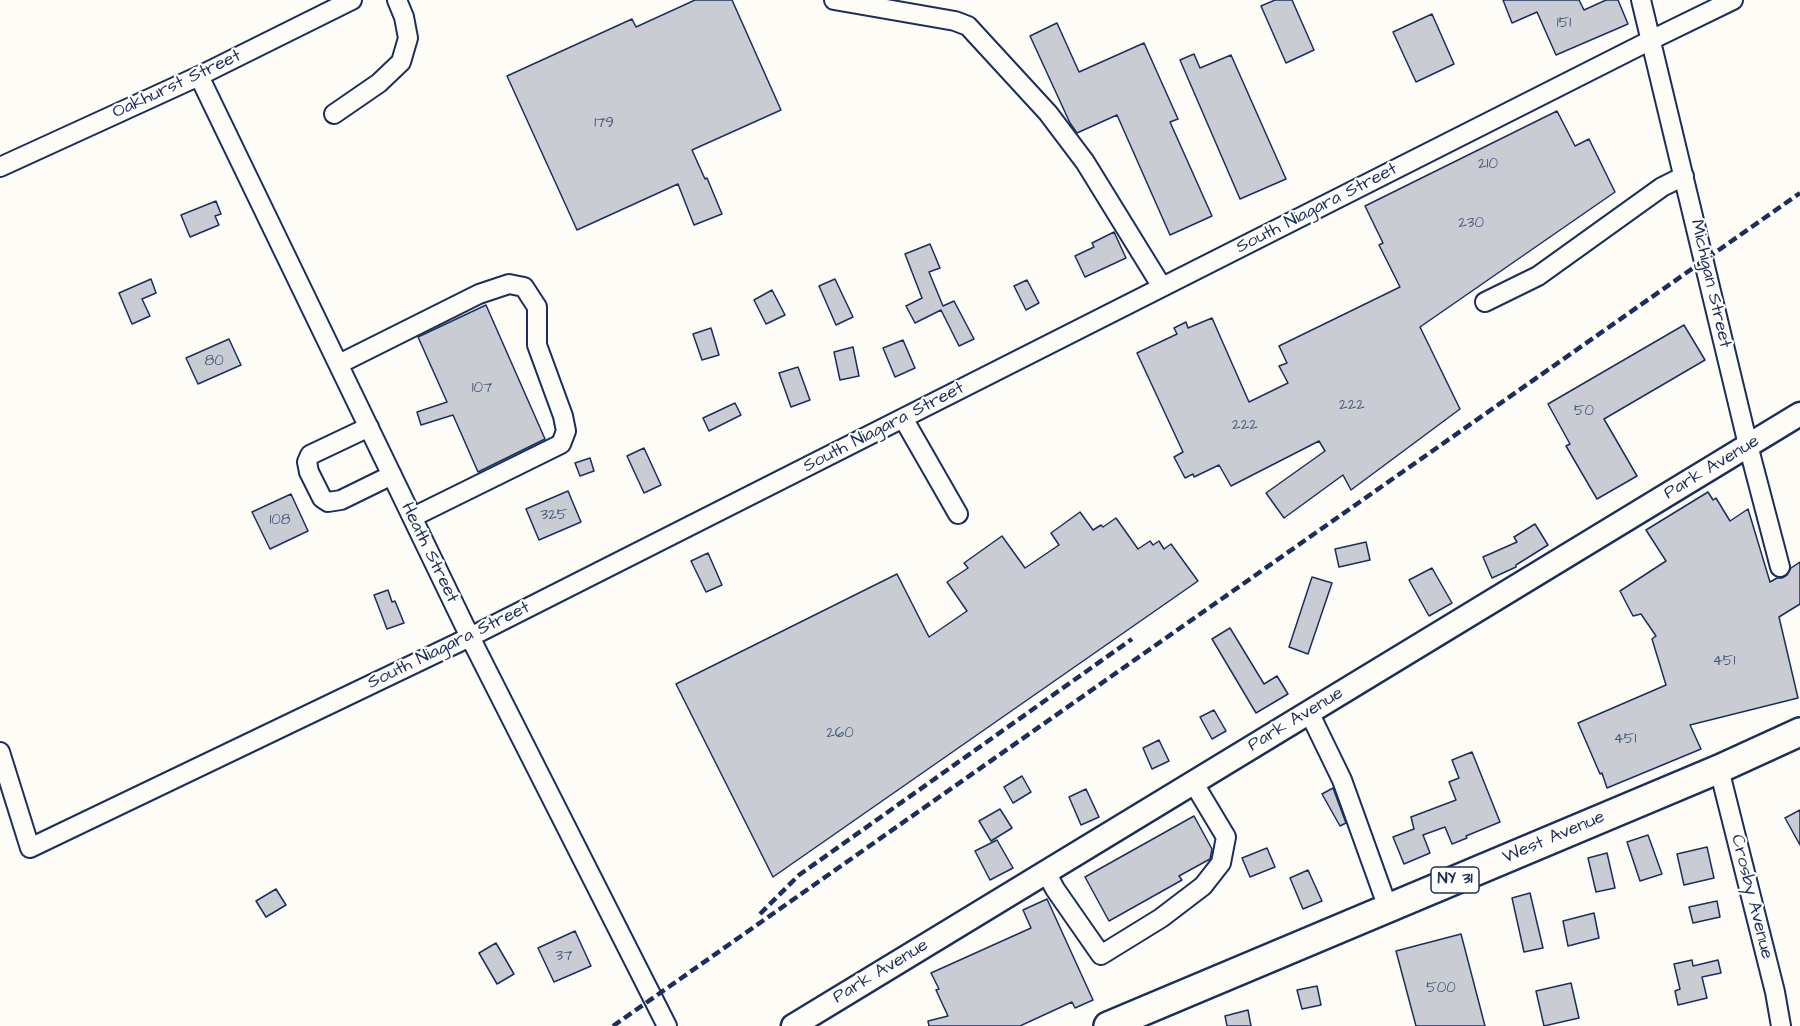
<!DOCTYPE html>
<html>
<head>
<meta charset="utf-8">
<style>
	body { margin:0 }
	canvas { display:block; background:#fdfcf7 }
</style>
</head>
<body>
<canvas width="1800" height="1026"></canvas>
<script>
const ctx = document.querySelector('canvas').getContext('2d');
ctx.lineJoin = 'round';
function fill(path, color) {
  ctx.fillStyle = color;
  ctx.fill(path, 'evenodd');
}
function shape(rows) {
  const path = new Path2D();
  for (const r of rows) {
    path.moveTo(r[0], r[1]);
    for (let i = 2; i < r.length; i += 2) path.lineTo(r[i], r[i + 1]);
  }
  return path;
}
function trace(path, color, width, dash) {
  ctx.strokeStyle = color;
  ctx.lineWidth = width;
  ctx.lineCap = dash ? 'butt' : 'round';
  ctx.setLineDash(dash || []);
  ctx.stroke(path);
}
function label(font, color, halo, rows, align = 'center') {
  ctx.font = font + ' "Architects Daughter",sans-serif';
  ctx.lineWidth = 4.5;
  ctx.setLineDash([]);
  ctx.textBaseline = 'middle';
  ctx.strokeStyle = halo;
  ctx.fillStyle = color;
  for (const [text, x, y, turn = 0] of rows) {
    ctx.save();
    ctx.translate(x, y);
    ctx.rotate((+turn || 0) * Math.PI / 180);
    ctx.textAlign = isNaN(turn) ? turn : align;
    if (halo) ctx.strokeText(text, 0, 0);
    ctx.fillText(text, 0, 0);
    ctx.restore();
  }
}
const building = shape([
	[695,0,732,0,781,110,692,150,705,179,707,178,722,214,694,225,678,184,577,230,507,76,632,19,636,27,695,0],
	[1275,0,1292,0,1314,50,1286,63,1261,6,1275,0],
	[1503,0,1579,0,1584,10,1606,0,1618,0,1628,24,1556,55,1537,12,1512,23,1503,0],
	[1432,14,1454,64,1416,82,1393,32,1432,14],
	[1057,23,1079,72,1144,43,1178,119,1170,122,1212,216,1170,235,1117,115,1077,133,1070,123,1030,36,1057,23],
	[1194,54,1200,68,1231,55,1286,179,1240,199,1180,60,1194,54],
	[1557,111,1575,146,1589,139,1615,192,1420,327,1460,409,1351,490,1343,475,1284,518,1266,493,1325,451,1319,441,1231,486,1219,465,1194,477,1193,474,1185,478,1174,457,1183,452,1137,353,1177,334,1174,328,1186,322,1188,328,1212,318,1249,402,1288,383,1279,366,1287,363,1279,346,1400,287,1379,245,1383,243,1365,206,1557,111],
	[216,201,221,214,215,216,219,225,190,237,181,215,216,201],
	[1114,232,1126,258,1085,277,1075,256,1094,247,1092,243,1114,232],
	[930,244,940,268,929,272,943,306,954,301,974,339,959,346,941,310,915,323,906,306,922,298,905,254,930,244],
	[151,279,156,293,142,299,150,316,132,324,119,293,151,279],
	[835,279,853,317,836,325,819,286,835,279],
	[1027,280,1039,303,1026,310,1014,286,1027,280],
	[772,290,785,315,766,324,754,300,772,290],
	[486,305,545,439,478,472,453,415,421,425,417,412,447,402,418,337,486,305],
	[1684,325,1705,360,1604,419,1637,476,1597,499,1566,446,1570,444,1548,404,1684,325],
	[711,328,719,355,702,360,693,334,711,328],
	[229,339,241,365,198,384,186,358,229,339],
	[903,340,915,368,895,377,883,348,903,340],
	[853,347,859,376,840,380,834,352,853,347],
	[798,367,810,400,791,407,779,373,798,367],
	[735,403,741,415,709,431,703,418,735,403],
	[644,448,661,485,644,493,627,456,644,448],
	[590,458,594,471,580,476,575,463,590,458],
	[568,491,581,522,539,540,526,509,568,491],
	[1708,492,1713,500,1716,498,1730,521,1748,509,1770,582,1777,578,1782,578,1787,575,1791,568,1800,562,1800,604,1779,617,1798,698,1690,725,1701,749,1607,788,1602,773,1600,774,1578,723,1666,685,1652,639,1656,636,1641,614,1633,616,1620,591,1666,561,1646,530,1708,492],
	[291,494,308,531,270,549,252,512,291,494],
	[1080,512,1093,530,1101,525,1103,527,1116,518,1138,549,1150,541,1153,545,1159,541,1164,549,1171,544,1198,581,773,877,676,684,897,574,929,637,967,611,947,582,968,568,964,563,1002,536,1025,568,1059,545,1051,533,1080,512],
	[1535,524,1548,545,1516,565,1516,567,1492,578,1483,557,1517,542,1514,537,1535,524],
	[1366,542,1370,560,1339,567,1335,549,1366,542],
	[708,553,722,585,706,592,691,561,708,553],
	[1432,568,1452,603,1429,616,1409,580,1432,568],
	[1312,577,1332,583,1308,654,1289,647,1312,577],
	[388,590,392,602,395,601,404,623,387,629,374,595,388,590],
	[1230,628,1264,684,1277,676,1288,694,1256,713,1212,639,1230,628],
	[1214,710,1226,731,1212,739,1200,717,1214,710],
	[1159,740,1169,761,1152,769,1143,748,1159,740],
	[1472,752,1500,822,1466,836,1467,838,1452,844,1445,827,1423,835,1430,853,1404,864,1393,837,1414,829,1411,817,1456,800,1449,782,1459,778,1452,760,1472,752],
	[1022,776,1031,792,1013,803,1004,787,1022,776],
	[1333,788,1346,823,1340,826,1322,794,1333,788],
	[1086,789,1099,817,1081,825,1069,797,1086,789],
	[1000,809,1012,828,991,841,979,821,1000,809],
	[1800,810,1800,845,1785,818,1800,810],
	[1194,816,1212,849,1210,859,1179,876,1182,880,1109,921,1085,877,1194,816],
	[1648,835,1662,874,1640,881,1627,842,1648,835],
	[997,840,1013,868,990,880,975,851,997,840],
	[1707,847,1714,878,1684,885,1677,854,1707,847],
	[1267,848,1275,867,1250,877,1242,858,1267,848],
	[1607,853,1615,888,1596,892,1588,858,1607,853],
	[1308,870,1322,901,1303,909,1290,878,1308,870],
	[276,889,286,905,266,917,256,901,276,889],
	[1530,893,1543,948,1524,952,1512,898,1530,893],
	[1047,899,1093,1000,1075,1008,1072,1002,1020,1026,929,1026,928,1021,948,1016,936,990,939,989,931,973,1031,928,1023,910,1047,899],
	[1717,901,1720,917,1693,923,1689,907,1717,901],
	[1594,913,1599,938,1568,946,1563,921,1594,913],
	[575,931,591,966,554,982,538,948,575,931],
	[1461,934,1485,1026,1416,1026,1396,951,1461,934],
	[496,943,514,974,497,984,479,953,496,943],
	[1692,960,1693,966,1718,960,1721,973,1702,977,1707,998,1678,1005,1675,991,1680,989,1674,964,1692,960],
	[1571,983,1579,1018,1544,1026,1536,991,1571,983],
	[1317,986,1321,1005,1302,1009,1297,990,1317,986],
	[1248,1010,1251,1026,1227,1026,1225,1016,1248,1010]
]);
const minor = shape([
	[834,0,955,21,968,26,1048,113,1085,162,1162,287],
	[1641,0,1748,445,1780,567],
	[199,76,470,637,667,1026],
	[334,114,379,83,401,62,408,38,404,17,397,0],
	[0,167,199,76,352,0],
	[1485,302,1538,276,1662,187,1684,176],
	[339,364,479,294,509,284,524,287,537,307,537,345,563,416,566,431,561,444,413,517],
	[903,418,958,514],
	[369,427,310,455,307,462,309,472,322,498,328,502,341,500,392,475],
	[1309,712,1342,780,1388,908],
	[0,752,30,848,470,637,1651,40,1733,0],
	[1719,769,1775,992,1781,1026],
	[1046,872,1055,889,1101,955,1161,918,1203,886,1221,863,1226,837,1193,782]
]);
const major = shape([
	[793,1026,1800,414]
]);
const highway = shape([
	[1108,1026,1719,769,1800,732]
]);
const rail = shape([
	[760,914,799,875,1132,639],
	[613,1026,1800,193]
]);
const numberNames = [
	["151",1564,24],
	["179",604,124],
	["210",1488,165],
	["230",1471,224],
	["80",214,362],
	["107",482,389],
	["222",1352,406],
	["50",1584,412],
	["222",1245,426],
	["325",554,516],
	["108",280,521],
	["451",1724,662],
	["260",840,734],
	["451",1625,740],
	["37",564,957],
	["500",1441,989]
];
const shields = [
	[1455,880,48]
];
const shieldNames = [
	["NY 31",1455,880]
];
const streetNames = [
	["Oakhurst Street",177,85,-25],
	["South Niagara Street",1317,209,-27],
	["Michigan Street",1710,284,77],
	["South Niagara Street",884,428,-27],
	["Park Avenue",1712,468,-31],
	["Heath Street",429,553,64],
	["South Niagara Street",449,646,-26],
	["Park Avenue",1296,720,-31],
	["West Avenue",1554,838,-23],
	["Crosby Avenue",1751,897,76],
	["Park Avenue",881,972,-31]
];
fill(building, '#c9ccd3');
trace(building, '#1b2f5e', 1.5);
trace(minor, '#1b2f5e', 22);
trace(major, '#1b2f5e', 27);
trace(highway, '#1b2f5e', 32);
trace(minor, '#fdfcf7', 18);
trace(major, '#fdfcf7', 22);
trace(highway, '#fdfcf7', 27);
trace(rail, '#1b2f5e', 4.5, [9, 4.5]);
label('15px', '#46567b', null, numberNames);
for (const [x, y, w] of shields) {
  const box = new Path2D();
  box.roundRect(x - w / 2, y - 13, w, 26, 4.5);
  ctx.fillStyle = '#fdfcf7';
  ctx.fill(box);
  trace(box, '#1b2f5e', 1.5);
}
label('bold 16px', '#1b2f5e', null, shieldNames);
label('18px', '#1b2f5e', '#fdfcf7', streetNames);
</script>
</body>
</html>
